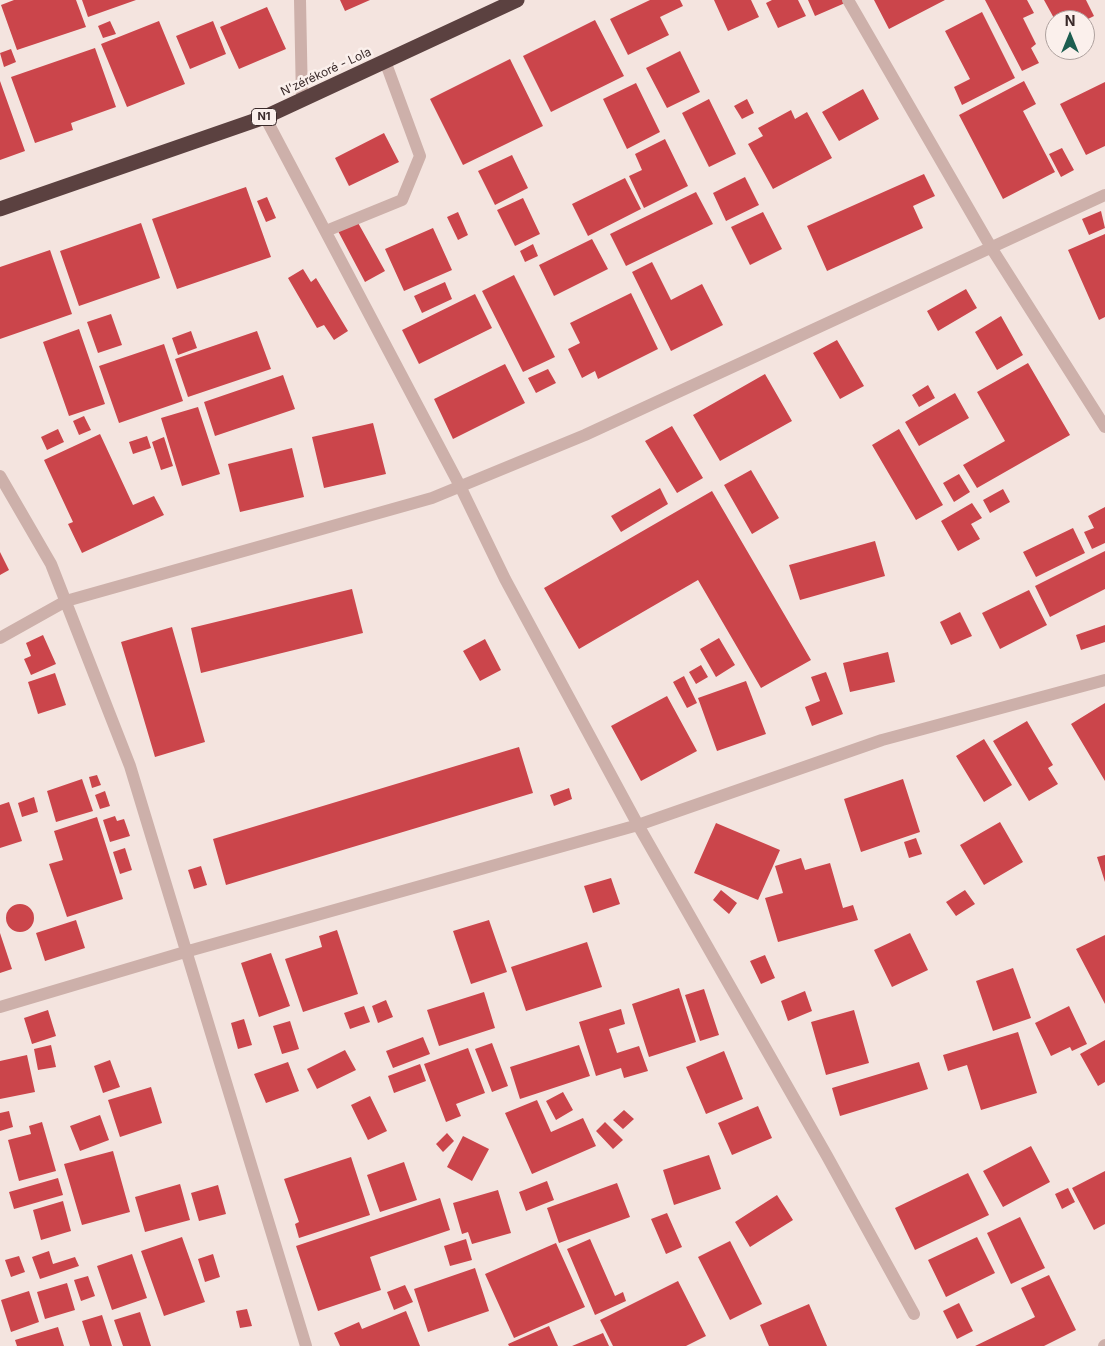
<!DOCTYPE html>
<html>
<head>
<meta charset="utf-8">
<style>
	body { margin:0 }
	#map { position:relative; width:1105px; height:1346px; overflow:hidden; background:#f4e4df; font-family:Inter,sans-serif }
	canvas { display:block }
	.north { position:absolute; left:1045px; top:10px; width:50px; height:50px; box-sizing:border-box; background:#fbf0ec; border:1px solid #aea19e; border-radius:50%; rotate:0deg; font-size:14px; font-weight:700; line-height:20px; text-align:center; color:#3a2a2a }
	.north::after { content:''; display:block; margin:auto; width:18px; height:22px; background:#1d5e50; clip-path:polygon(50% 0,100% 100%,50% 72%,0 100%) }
</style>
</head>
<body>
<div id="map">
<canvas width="1105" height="1346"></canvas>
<div class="north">N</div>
</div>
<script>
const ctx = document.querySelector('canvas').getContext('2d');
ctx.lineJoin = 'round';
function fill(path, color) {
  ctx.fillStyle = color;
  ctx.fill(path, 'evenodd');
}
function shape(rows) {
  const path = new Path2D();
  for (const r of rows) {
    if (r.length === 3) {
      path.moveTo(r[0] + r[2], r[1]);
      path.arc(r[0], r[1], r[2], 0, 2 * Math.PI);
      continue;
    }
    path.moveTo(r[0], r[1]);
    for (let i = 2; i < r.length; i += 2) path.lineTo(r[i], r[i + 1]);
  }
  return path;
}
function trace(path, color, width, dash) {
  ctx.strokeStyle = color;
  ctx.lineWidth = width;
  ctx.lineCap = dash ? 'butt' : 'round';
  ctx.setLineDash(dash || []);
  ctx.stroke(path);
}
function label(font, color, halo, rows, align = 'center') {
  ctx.font = font + ' Inter,sans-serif';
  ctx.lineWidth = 5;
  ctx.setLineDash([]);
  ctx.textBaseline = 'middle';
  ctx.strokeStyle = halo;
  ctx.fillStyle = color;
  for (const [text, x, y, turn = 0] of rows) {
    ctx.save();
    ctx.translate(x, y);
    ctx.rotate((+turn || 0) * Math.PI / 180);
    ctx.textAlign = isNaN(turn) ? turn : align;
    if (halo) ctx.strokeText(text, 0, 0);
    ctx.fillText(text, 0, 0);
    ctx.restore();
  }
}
const building = shape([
	[14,0,76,0,86,27,17,50,1,5],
	[82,0,136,0,88,17],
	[340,0,370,0,345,11],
	[650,0,680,0,683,6,660,17,669,35,628,55,610,19],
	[714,0,751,0,759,17,728,31],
	[772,0,798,0,806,16,778,28,766,3],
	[808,0,844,0,845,3,815,16],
	[874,0,945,0,889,29],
	[985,0,1027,0,1034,13,1023,18,1036,44,1031,48,1039,63,1022,71],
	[1044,0,1086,0,1094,16,1086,20,1055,20],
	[267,7,286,49,239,69,220,27],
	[982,12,1015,78,962,105,954,87,970,79,945,31],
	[595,20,624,76,551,112,523,56],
	[110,21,116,34,103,38,98,26],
	[159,21,185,84,127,107,101,44],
	[213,21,226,54,190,69,176,36],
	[95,48,116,107,71,123,73,130,35,143,11,77],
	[11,49,16,62,4,67,0,53],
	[680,51,700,92,667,108,646,68],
	[510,59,543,126,463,165,430,99],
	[0,81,25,151,0,160],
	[1024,81,1036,104,1023,111,1055,172,1003,199,959,115],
	[1105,82,1105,146,1086,155,1060,104],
	[636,83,660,132,627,149,603,99],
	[863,89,879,119,839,141,822,112],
	[709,99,736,154,709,167,682,113],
	[747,99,754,113,742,119,734,106],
	[791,110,795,119,807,112,832,158,773,189,748,144,763,136,758,128],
	[384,133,399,162,349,186,335,158],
	[665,139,688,186,644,208,629,176,642,170,635,154],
	[1062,148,1074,170,1061,177,1049,154],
	[512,155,528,188,495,205,478,171],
	[924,174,935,196,913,206,923,228,827,271,807,226],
	[745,177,759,205,726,221,713,193],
	[625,178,641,209,588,236,572,204],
	[246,187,271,257,177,289,152,219],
	[696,192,713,224,626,266,610,234],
	[267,197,276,218,266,222,257,201],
	[523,198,540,234,515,246,497,210],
	[1101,211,1105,228,1089,235,1082,219],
	[458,212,468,235,458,240,447,217],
	[763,212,782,249,750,265,731,227],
	[357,221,385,271,365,282,338,231],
	[141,223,160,278,79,306,60,251],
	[433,228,452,270,404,291,385,249],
	[1105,234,1105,317,1099,320,1068,250],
	[592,239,608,269,554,296,539,265],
	[533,244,538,256,525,262,520,251],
	[50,250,72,314,0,339,0,267],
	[652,262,671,300,702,284,723,325,671,351,632,272],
	[303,269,311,282,316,278,348,331,334,340,324,325,317,328,288,278],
	[514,275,555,357,523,372,482,291],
	[445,282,452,299,422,313,414,296],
	[966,289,977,308,938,331,927,311],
	[631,293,658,349,598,379,595,371,582,378,568,349,580,343,570,323],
	[475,294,492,328,419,364,402,330],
	[111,314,122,345,98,353,87,322],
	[1001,316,1023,355,997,370,975,332],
	[79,329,105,404,69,416,43,342],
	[191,331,197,348,178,355,172,338],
	[257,331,271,369,188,397,175,359],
	[837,340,864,386,840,399,813,353],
	[164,344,183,401,119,423,99,366],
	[1028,363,1070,435,977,488,963,465,1005,441,977,392],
	[505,364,525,403,453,439,434,399],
	[548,369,556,383,536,393,528,378],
	[765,374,792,421,720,461,693,415],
	[283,375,295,409,215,436,204,402],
	[928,385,935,398,919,407,912,395],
	[955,393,969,418,919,446,905,422],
	[198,407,220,474,182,486,161,418],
	[84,416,91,430,79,435,73,421],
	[373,423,386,474,324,488,312,437],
	[672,426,703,478,677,493,645,441],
	[58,429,64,442,47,450,41,437],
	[899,429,943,505,916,520,872,445],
	[100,434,133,505,154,496,164,515,82,553,68,524,73,522,44,460],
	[147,436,151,448,133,454,129,442],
	[164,437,173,466,161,470,152,442],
	[292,448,304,497,240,512,228,464],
	[751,470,779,518,752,534,724,485],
	[959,474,970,492,954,502,943,483],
	[660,488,668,504,621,532,611,516],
	[1003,489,1010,502,990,513,983,500],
	[712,491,811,660,761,688,698,580,579,649,544,588],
	[972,503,982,518,971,524,980,539,958,551,941,521],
	[1105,507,1105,543,1092,549,1084,532,1094,528,1088,516],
	[1073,528,1085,553,1036,577,1023,552],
	[875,541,885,576,800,600,789,565],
	[1105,551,1105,589,1050,617,1035,586],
	[0,552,9,570,0,575],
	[352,589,363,633,201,673,191,628],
	[1029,590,1047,625,1000,649,982,613],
	[960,612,972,636,951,645,940,622],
	[1105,625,1105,642,1081,650,1076,635],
	[172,627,205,742,155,757,121,642],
	[43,635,56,664,31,675,24,659,31,656,26,643],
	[719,638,735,665,716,677,700,649],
	[485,639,501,670,480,681,463,651],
	[888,652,895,682,850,692,843,663],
	[701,665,708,677,696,684,689,672],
	[826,672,843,714,812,726,805,707,820,701,811,677],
	[55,673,66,705,38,714,28,682],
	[684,676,697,703,687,708,673,682],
	[746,681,766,734,717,751,698,698],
	[667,696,697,751,641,781,611,726],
	[1105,703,1105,781,1071,724],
	[1027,721,1053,765,1048,768,1058,784,1029,801,993,741],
	[984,739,1012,785,984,802,956,756],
	[519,747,533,793,226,885,213,839],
	[97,775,101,785,92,788,89,777],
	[82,779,93,811,56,822,47,791],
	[903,779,920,832,861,852,844,799],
	[569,788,572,799,554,806,550,795],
	[105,791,110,806,100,809,95,795],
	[34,797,38,812,22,817,18,803],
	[9,802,22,841,0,848,0,805],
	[115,816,117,821,124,819,130,836,110,842,103,820],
	[97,817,123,899,67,917,49,864,63,860,54,831],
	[1000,822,1023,862,984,885,960,845],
	[716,823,780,850,758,900,694,873],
	[916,838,922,854,909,858,904,842],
	[125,848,132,870,120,874,113,852],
	[1105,855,1105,882,1097,857],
	[801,858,805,870,830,863,843,908,853,905,858,920,778,942,765,898,783,893,775,866],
	[201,866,207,885,194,889,188,870],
	[611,878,620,904,593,913,584,886],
	[721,890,737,903,729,914,713,900],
	[965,890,975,904,956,916,946,902],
	[20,918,14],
	[76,920,85,948,45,961,36,933],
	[489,920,507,972,471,984,453,931],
	[337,930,358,994,303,1012,285,959,322,947,319,936],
	[0,933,12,969,0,973],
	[910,933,928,970,892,987,874,950],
	[1105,935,1105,1004,1076,949],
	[587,942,602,987,526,1011,511,967],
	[271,953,290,1006,259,1017,241,963],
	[765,955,775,978,761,984,750,961],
	[1013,968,1031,1018,993,1031,976,981],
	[679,988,696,1042,649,1057,632,1004],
	[704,989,719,1035,700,1041,685,995],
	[805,991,812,1011,788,1021,781,1001],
	[484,992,495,1028,439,1046,427,1010],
	[386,1000,393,1017,378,1023,372,1006],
	[364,1006,370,1022,350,1029,344,1013],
	[1069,1006,1087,1044,1072,1051,1070,1047,1051,1056,1035,1023],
	[621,1009,625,1024,609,1029,617,1053,639,1046,648,1071,624,1078,621,1068,596,1076,579,1022],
	[48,1010,56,1036,32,1044,24,1018],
	[854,1010,869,1063,826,1075,811,1022],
	[244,1019,252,1045,238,1049,231,1023],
	[290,1021,299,1049,282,1054,273,1026],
	[1018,1032,1037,1093,981,1110,967,1065,948,1071,943,1055],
	[423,1037,430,1054,393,1068,386,1051],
	[1105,1040,1105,1082,1098,1086,1080,1054],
	[492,1043,508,1086,492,1092,475,1049],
	[51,1045,56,1067,38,1070,34,1049],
	[579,1045,590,1076,520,1099,510,1067],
	[468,1048,485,1093,456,1104,461,1116,446,1122,424,1064],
	[345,1050,356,1070,317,1089,307,1069],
	[724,1051,743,1099,706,1114,686,1067],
	[27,1055,35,1092,0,1099,0,1061],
	[110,1060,120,1087,103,1093,94,1066],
	[288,1062,299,1091,266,1103,254,1074],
	[919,1062,928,1089,840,1116,832,1088],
	[420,1064,426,1081,394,1093,388,1076],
	[151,1087,162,1123,120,1137,108,1100],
	[563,1092,573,1110,556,1120,546,1101],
	[370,1096,387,1131,368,1140,351,1105],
	[537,1100,551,1132,583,1118,596,1146,532,1174,505,1113],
	[758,1106,772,1138,732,1155,718,1123],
	[624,1110,634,1119,623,1129,613,1120],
	[9,1111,13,1127,0,1131,0,1113],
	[100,1115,109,1140,80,1151,70,1126],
	[42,1122,56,1171,19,1181,8,1140,31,1134,29,1126],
	[605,1122,623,1140,613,1149,596,1131],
	[447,1133,454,1141,443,1152,436,1144],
	[463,1136,489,1149,472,1181,447,1167],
	[1031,1146,1050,1182,1003,1207,983,1171],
	[113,1151,130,1212,82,1225,64,1164],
	[709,1155,721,1189,674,1205,663,1170],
	[351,1157,370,1215,299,1238,295,1224,299,1222,284,1179],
	[404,1162,417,1200,380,1212,367,1175],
	[1105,1171,1105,1224,1094,1230,1072,1188],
	[968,1173,989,1215,915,1250,895,1208],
	[58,1178,63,1195,14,1209,9,1192],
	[547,1181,554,1200,526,1211,519,1192],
	[617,1183,630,1217,559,1243,547,1208],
	[180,1184,190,1220,145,1232,135,1197],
	[218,1185,226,1214,199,1221,191,1193],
	[1068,1188,1075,1202,1062,1209,1055,1194],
	[498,1190,511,1233,472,1244,468,1232,462,1234,453,1203],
	[777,1195,793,1220,750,1247,735,1222],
	[440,1198,450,1230,370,1257,381,1290,318,1311,296,1246],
	[63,1201,71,1231,41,1240,33,1210],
	[667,1213,682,1247,666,1254,651,1219],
	[1020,1217,1045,1268,1011,1284,987,1233],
	[182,1237,205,1302,164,1316,141,1251],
	[977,1237,995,1273,946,1297,928,1260],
	[466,1239,472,1260,450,1266,444,1246],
	[590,1239,615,1296,623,1292,626,1301,595,1315,567,1249],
	[730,1241,762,1304,730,1320,698,1257],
	[556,1243,585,1307,514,1338,485,1274],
	[49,1251,53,1264,75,1257,79,1266,40,1279,32,1257],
	[132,1254,147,1298,112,1310,97,1266],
	[213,1254,220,1277,205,1282,198,1259],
	[19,1256,25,1272,11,1277,5,1260],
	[475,1268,489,1311,428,1332,414,1289],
	[1049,1275,1076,1330,1044,1346,975,1346,1035,1317,1021,1288],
	[88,1276,95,1296,81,1301,74,1280],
	[678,1281,706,1336,686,1346,613,1346,600,1320],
	[67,1283,75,1310,45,1319,37,1292],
	[405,1285,413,1302,394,1310,387,1292],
	[29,1291,39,1322,11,1332,1,1300],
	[959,1303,973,1331,957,1339,943,1311],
	[809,1304,827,1346,769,1346,760,1325],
	[247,1309,252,1326,240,1328,236,1311],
	[406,1311,420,1346,340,1346,334,1333,359,1322,362,1329],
	[140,1312,151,1346,123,1346,114,1320],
	[102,1315,112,1346,90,1346,82,1321],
	[549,1326,558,1346,509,1346,508,1344],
	[58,1327,64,1346,17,1346,15,1340],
	[603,1333,609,1346,572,1346]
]);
const minor = shape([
	[300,0,302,100],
	[848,0,992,249,1105,427],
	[265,117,460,486,505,579,638,825,827,1156,914,1314],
	[326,231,402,200,420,156,385,61],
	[0,476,51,564,130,766,306,1346],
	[0,638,66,601,432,498,585,435,1105,195],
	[0,1007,185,952,638,825,882,740,1105,680],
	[1104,1346,1105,1345]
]);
const highway = shape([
	[0,209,265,117,517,0]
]);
const shields = [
	[264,117,25]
];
const shieldNames = [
	["N1",264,117]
];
const streetNames = [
	["N'zérékoré - Lola",326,72,-25]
];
fill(building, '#cb454b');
trace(minor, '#cdb0aa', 12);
trace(highway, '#5b4140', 15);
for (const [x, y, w] of shields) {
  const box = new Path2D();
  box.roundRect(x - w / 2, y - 8.5, w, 17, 4);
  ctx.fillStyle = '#fbf0ec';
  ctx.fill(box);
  trace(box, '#3a2a2a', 1);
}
label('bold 11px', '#3a2a2a', null, shieldNames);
label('12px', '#3a2a2a', '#fbf0ec', streetNames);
</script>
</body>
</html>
